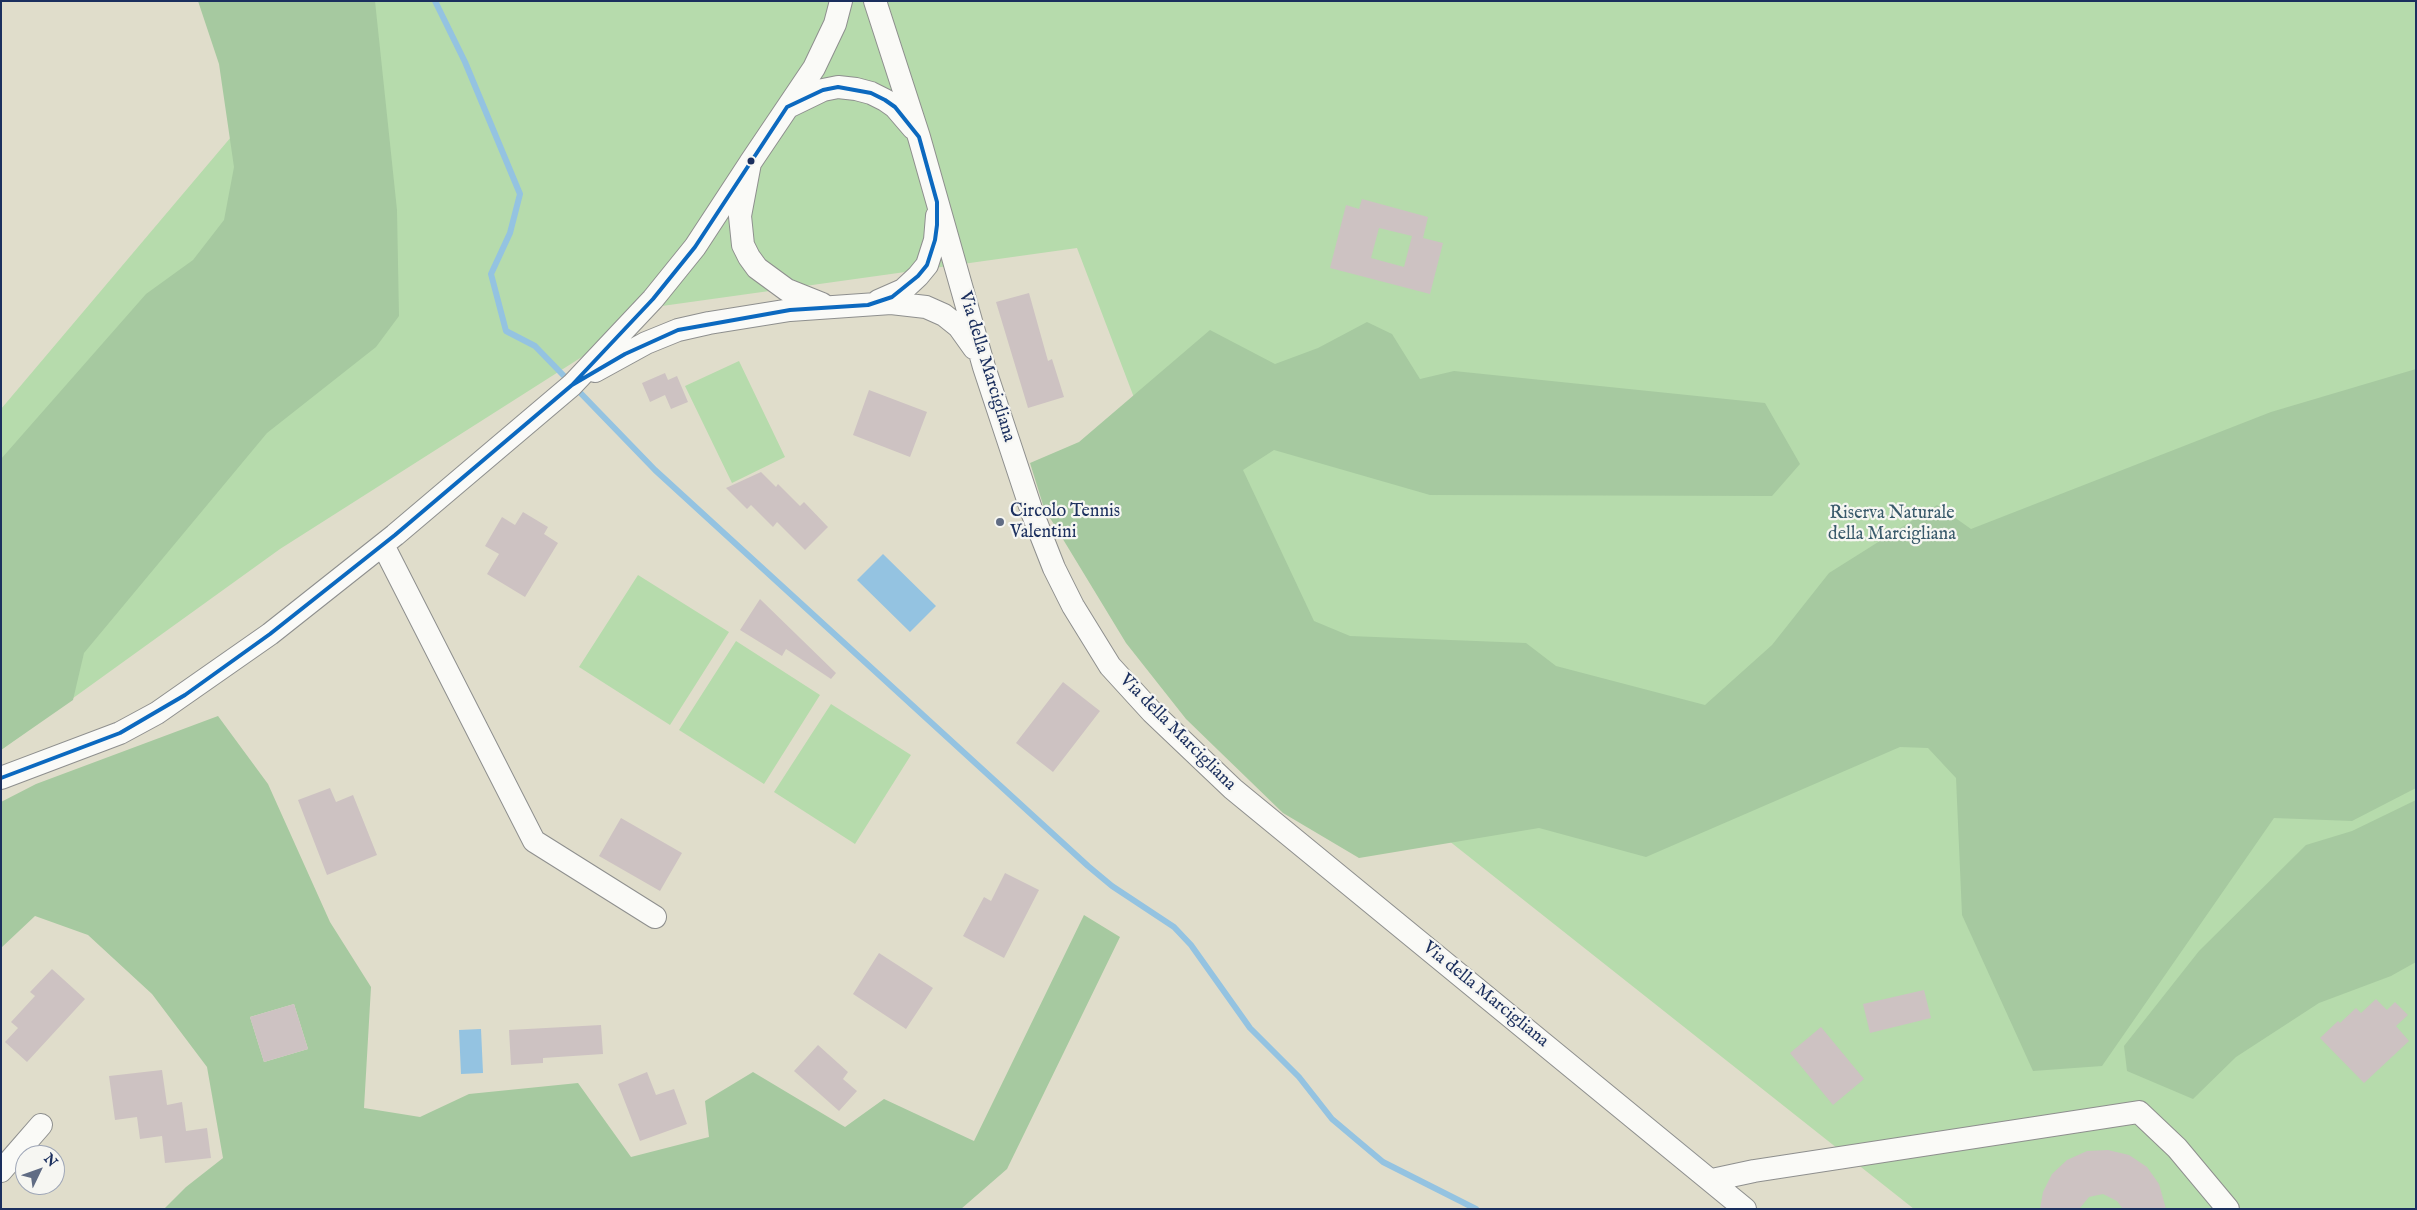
<!DOCTYPE html>
<html>
<head>
<meta charset="utf-8">
<style>
	body { margin:0 }
	#map { position:relative; width:2417px; height:1210px; overflow:hidden; background:#e0ddcb; font-family:"IM FELL English",serif }
	canvas { display:block }
	.frame { position:absolute; inset:0; border:2px solid #1b2f5e; pointer-events:none }
	.north { position:absolute; left:15px; top:1145px; width:50px; height:50px; box-sizing:border-box; background:#f6f6f2; border:1px solid #9ea6b7; border-radius:50%; rotate:48deg; font-size:14px; font-weight:700; line-height:20px; text-align:center; color:#1b2f5e }
	.north::after { content:''; display:block; margin:auto; width:18px; height:22px; background:#606c84; clip-path:polygon(50% 0,100% 100%,50% 72%,0 100%) }
</style>
</head>
<body>
<div id="map">
<canvas width="2417" height="1210"></canvas>
<div class="frame"></div>
<div class="north">N</div>
</div>
<script>
const ctx = document.querySelector('canvas').getContext('2d');
ctx.lineJoin = 'round';
function fill(path, color) {
  ctx.fillStyle = color;
  ctx.fill(path, 'evenodd');
}
function shape(rows) {
  const path = new Path2D();
  for (const r of rows) {
    path.moveTo(r[0], r[1]);
    for (let i = 2; i < r.length; i += 2) path.lineTo(r[i], r[i + 1]);
  }
  return path;
}
function trace(path, color, width, dash) {
  ctx.strokeStyle = color;
  ctx.lineWidth = width;
  ctx.lineCap = dash ? 'butt' : 'round';
  ctx.setLineDash(dash || []);
  ctx.stroke(path);
}
function label(font, color, halo, rows, align = 'center') {
  ctx.font = font + ' "IM FELL English",serif';
  ctx.lineWidth = 4.5;
  ctx.setLineDash([]);
  ctx.textBaseline = 'middle';
  ctx.strokeStyle = halo;
  ctx.fillStyle = color;
  for (const [text, x, y, turn = 0] of rows) {
    ctx.save();
    ctx.translate(x, y);
    ctx.rotate((+turn || 0) * Math.PI / 180);
    ctx.textAlign = isNaN(turn) ? turn : align;
    if (halo) ctx.strokeText(text, 0, 0);
    ctx.fillText(text, 0, 0);
    ctx.restore();
  }
}
const green = shape([
	[227,1,2416,1,2416,1209,1914,1209,1362,772,1191,547,1077,248,662,306,280,549,1,750,1,409,264,98],
	[739,361,785,457,732,483,685,386],
	[638,575,729,632,670,725,579,667],
	[736,641,820,695,764,784,679,730],
	[831,704,911,755,855,844,774,792]
]);
const forest = shape([
	[198,1,375,1,397,210,399,316,376,347,267,433,84,653,73,700,1,750,1,459,146,294,193,260,224,220,234,167,219,64],
	[1367,322,1392,334,1420,379,1454,371,1765,403,1800,464,1772,496,1430,495,1274,450,1243,470,1314,621,1350,636,1526,643,1556,666,1705,705,1772,645,1829,573,1937,505,1971,529,2271,412,2416,369,2416,788,2352,821,2274,818,2102,1066,2033,1071,1962,915,1956,778,1928,748,1900,747,1646,857,1539,828,1359,858,1283,813,1186,719,1126,643,1044,508,1030,463,1079,442,1210,330,1275,364,1318,348],
	[218,716,268,784,330,922,371,987,364,1108,420,1117,469,1094,578,1083,631,1157,709,1137,705,1101,753,1072,845,1127,884,1099,974,1141,1084,915,1120,937,1007,1169,961,1209,164,1209,186,1187,223,1158,207,1067,152,994,88,935,35,916,1,948,1,802,36,784],
	[294,1004,308,1049,264,1062,250,1017],
	[2416,800,2416,962,2391,976,2319,1003,2236,1057,2193,1099,2127,1071,2124,1046,2199,951,2306,845,2352,831]
]);
const water = shape([
	[883,554,936,606,910,632,857,580],
	[481,1029,483,1073,461,1074,459,1030]
]);
const stream = shape([
	[435,1,465,62,520,194,510,233,491,274,506,331,535,346,655,470,1088,866,1112,886,1174,927,1191,945,1250,1028,1299,1077,1332,1119,1383,1162,1476,1209]
]);
const building = shape([
	[1362,199,1428,217,1423,238,1443,243,1430,294,1330,268,1346,205,1359,209],
	[1379,228,1412,236,1404,267,1371,258],
	[1029,293,1048,361,1052,359,1064,397,1028,408,996,302],
	[665,373,668,380,677,376,688,402,671,409,665,395,650,402,642,383],
	[869,390,927,412,910,457,853,435],
	[761,472,776,487,778,484,800,506,804,502,828,527,805,550,777,522,773,527,751,505,747,509,726,488],
	[523,512,548,527,544,534,558,543,525,597,487,574,499,554,485,546,502,517,515,525],
	[760,599,836,673,831,679,786,649,782,656,740,630],
	[1063,682,1100,711,1053,772,1016,743],
	[330,788,336,802,353,795,377,855,327,875,298,800],
	[621,818,682,853,660,891,599,856],
	[1005,873,1039,890,1004,958,963,936,984,897,991,901],
	[879,953,933,988,906,1029,853,994],
	[52,969,85,999,27,1062,5,1042,18,1028,11,1022,35,996,30,992],
	[1924,990,1931,1018,1870,1033,1863,1004],
	[2376,999,2387,1010,2395,1002,2408,1015,2396,1026,2409,1041,2364,1083,2320,1038,2338,1021,2340,1023,2356,1008,2361,1013],
	[294,1004,308,1049,264,1062,250,1017],
	[601,1025,603,1054,543,1058,543,1063,511,1065,509,1030],
	[1821,1027,1864,1079,1833,1105,1790,1053],
	[818,1045,848,1072,843,1079,857,1091,839,1111,794,1071],
	[162,1070,167,1105,182,1102,186,1131,207,1128,211,1158,165,1163,162,1136,140,1139,137,1117,115,1120,109,1076],
	[647,1072,656,1095,674,1089,687,1124,640,1141,618,1084],
	[2108,1150,2129,1155,2147,1167,2159,1184,2166,1209,2123,1209,2117,1201,2103,1194,2089,1197,2079,1209,2040,1209,2043,1192,2052,1174,2067,1160,2087,1151]
]);
const minor = shape([
	[875,1,919,137,984,367,1032,512,1054,568,1073,606,1110,666,1152,712,1233,789,1745,1209],
	[788,107,823,90,838,87,856,89,871,93,885,100,895,107,913,128],
	[878,301,903,290,918,276,927,265,935,240,937,216],
	[822,304,787,290,757,268,749,257,743,245,740,216,750,163,814,68,835,24,841,1],
	[595,371,646,343,678,330,709,323,790,310,891,303,926,307,944,315,959,327,974,348],
	[383,545,534,841,655,917],
	[1,778,120,733,157,713,270,634,395,535,572,385,653,299,695,247,750,163],
	[1,1171,41,1125],
	[1712,1180,1754,1171,2139,1112,2177,1148,2228,1209]
]);
const bus1 = shape([
	[838,87,871,93,885,100,895,107,919,137,937,202,937,225,935,240,927,265,918,276,892,297,868,305,790,310,678,330,625,354,572,385,653,299,695,247,787,107,823,90,838,87],
	[1,778,120,733,185,695,270,634,395,535,572,385]
]);
const markers = [
	[751,161,4.5,"#1b2f5e"],
	[1000,522,5,"#606c84"]
];
const streetNames = [
	["Via della Marcigliana",986,367,73],
	["Via della Marcigliana",1177,733,45],
	["Via della Marcigliana",1485,995,39]
];
const poiNames = [
	["Circolo Tennis",1010,512],
	["Valentini",1010,533]
];
const parkNames = [
	["Riserva Naturale",1892,514],
	["della Marcigliana",1892,535]
];
fill(green, '#b6dbac');
fill(forest, '#a6c9a0');
fill(water, '#94c3e1');
trace(stream, '#94c3e1', 6);
fill(building, '#cdc2c2');
trace(minor, '#8e8f8e', 24);
trace(minor, '#fafaf7', 22);
trace(bus1, '#0c69bf', 4);
for (const [x, y, r, color] of markers) {
  const dot = new Path2D();
  dot.arc(x, y, r, 0, 2 * Math.PI);
  ctx.fillStyle = color;
  ctx.fill(dot);
  trace(dot, '#f6f6f2', 2);
}
label('18px', '#1b2f5e', '#f6f6f2', streetNames);
label('18px', '#1b2f5e', '#f6f6f2', poiNames, 'left');
label('18px', '#395a6b', '#f6f6f2', parkNames);
</script>
</body>
</html>
